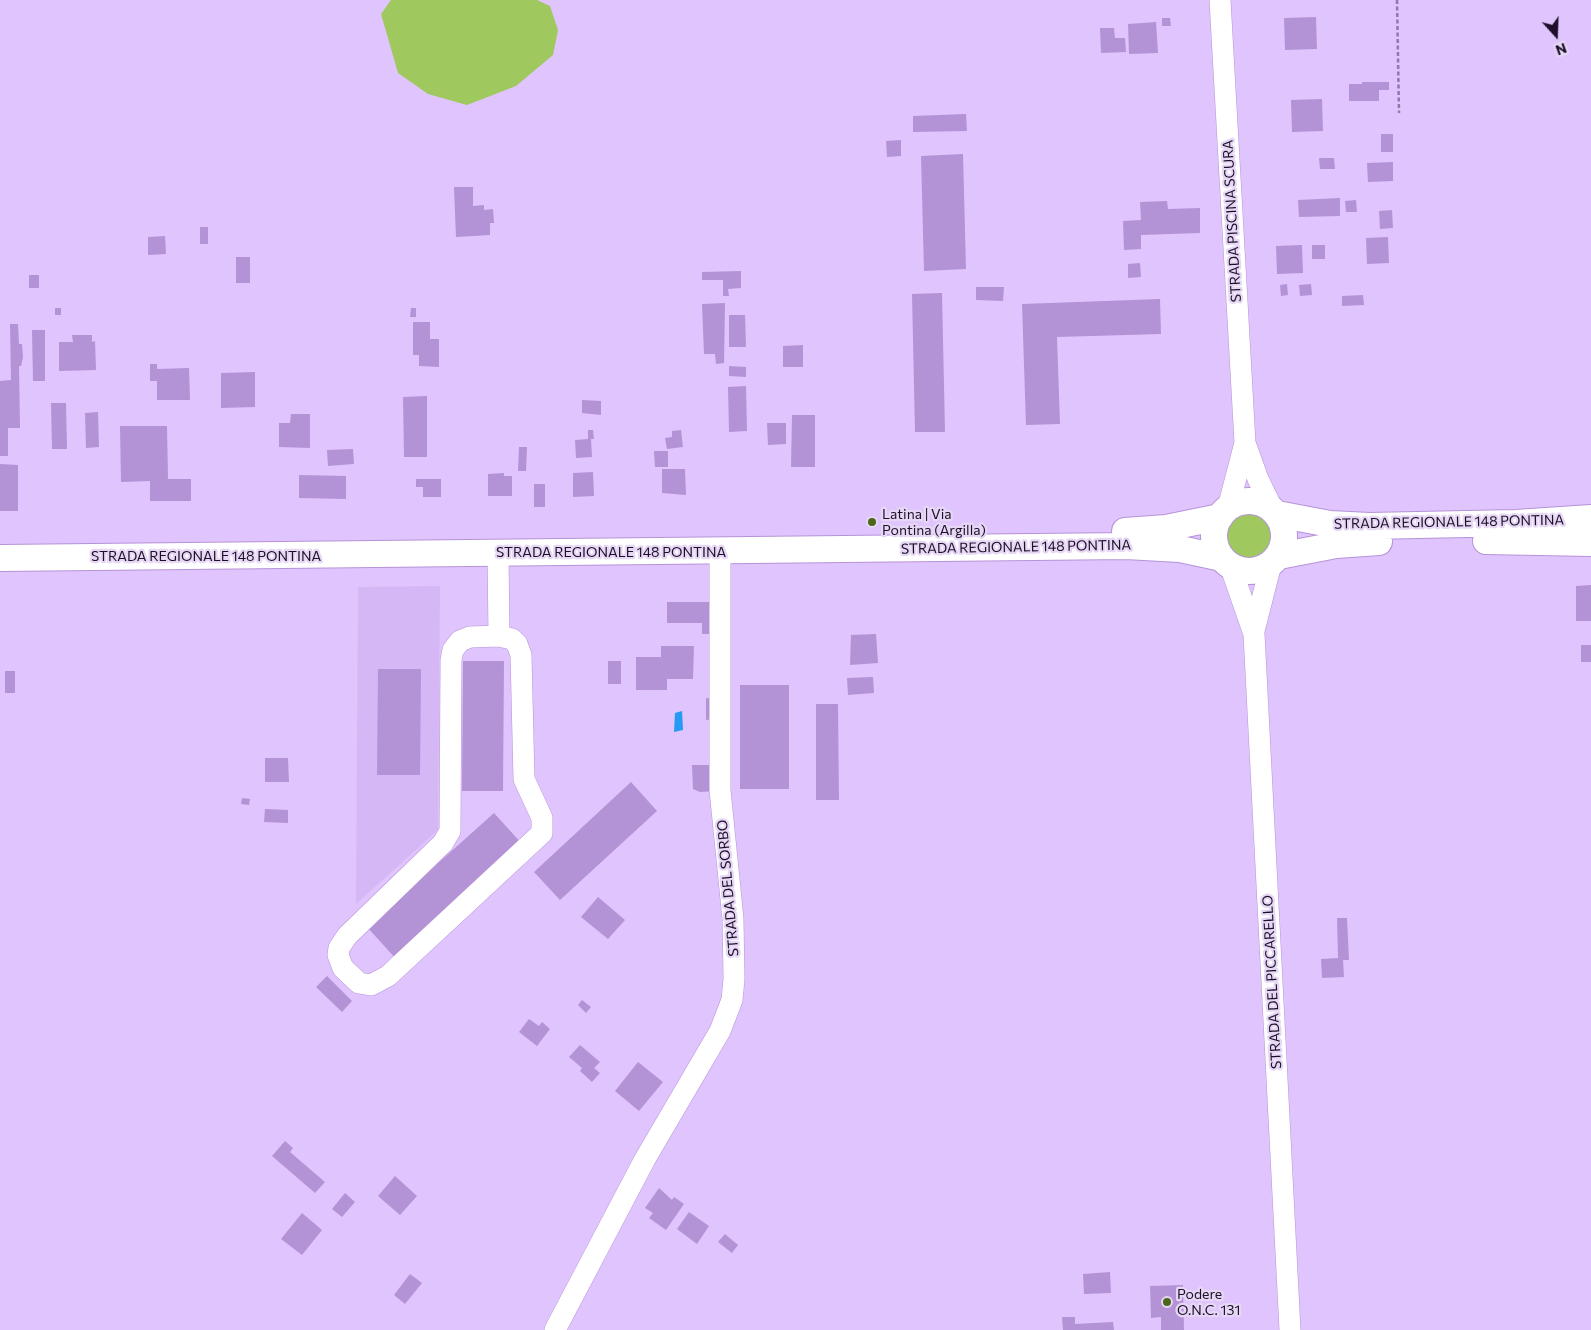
<!DOCTYPE html>
<html>
<head>
<meta charset="utf-8">
<style>
	body { margin:0 }
	#map { position:relative; width:1591px; height:1330px; overflow:hidden; background:#e0c4fd; font-family:Commissioner,sans-serif }
	canvas { display:block }
	.north { position:absolute; left:1531px; top:10px; width:50px; height:50px; -webkit-text-stroke:4px #e6d8f5; paint-order:stroke; rotate:160deg; font-size:14px; font-weight:700; line-height:20px; text-align:center; color:#1d0f29 }
	.north::after { content:''; display:block; margin:auto; width:18px; height:22px; background:#1d0f29; clip-path:polygon(50% 0,100% 100%,50% 72%,0 100%) }
</style>
</head>
<body>
<div id="map">
<canvas width="1591" height="1330"></canvas>
<div class="north">N</div>
</div>
<script>
const ctx = document.querySelector('canvas').getContext('2d');
ctx.lineJoin = 'round';
function fill(path, color) {
  ctx.fillStyle = color;
  ctx.fill(path, 'evenodd');
}
function shape(rows) {
  const path = new Path2D();
  for (const r of rows) {
    if (r.length === 3) {
      path.moveTo(r[0] + r[2], r[1]);
      path.arc(r[0], r[1], r[2], 0, 2 * Math.PI);
      continue;
    }
    path.moveTo(r[0], r[1]);
    for (let i = 2; i < r.length; i += 2) path.lineTo(r[i], r[i + 1]);
  }
  return path;
}
function trace(path, color, width, dash) {
  ctx.strokeStyle = color;
  ctx.lineWidth = width;
  ctx.lineCap = dash ? 'butt' : 'round';
  ctx.setLineDash(dash || []);
  ctx.stroke(path);
}
function label(font, color, halo, rows, align = 'center') {
  ctx.font = font + ' Commissioner,sans-serif';
  ctx.lineWidth = 4.5;
  ctx.setLineDash([]);
  ctx.textBaseline = 'middle';
  ctx.strokeStyle = halo;
  ctx.fillStyle = color;
  for (const [text, x, y, turn = 0] of rows) {
    ctx.save();
    ctx.translate(x, y);
    ctx.rotate((+turn || 0) * Math.PI / 180);
    ctx.textAlign = isNaN(turn) ? turn : align;
    if (halo) ctx.strokeText(text, 0, 0);
    ctx.fillText(text, 0, 0);
    ctx.restore();
  }
}
const built = shape([
	[440,586,438,830,356,904,358,587]
]);
const green = shape([
	[391,0,537,0,550,6,558,30,553,55,516,86,467,105,428,94,398,73,381,14],
	[1250,536,29]
]);
const water = shape([
	[682,711,683,730,674,732,675,713]
]);
const building = shape([
	[1316,17,1317,49,1285,50,1284,18],
	[1162,18,1170,18,1171,26,1162,26],
	[1156,22,1158,53,1129,54,1128,24],
	[1100,28,1114,28,1115,38,1125,38,1126,52,1101,53],
	[1362,82,1389,82,1389,90,1379,90,1379,101,1349,101,1349,84,1362,84],
	[1322,99,1323,131,1292,132,1291,100],
	[966,114,967,131,913,132,913,116],
	[1381,134,1393,134,1393,152,1381,152],
	[901,140,901,156,887,157,886,141],
	[963,154,966,269,924,271,921,156],
	[1319,158,1334,158,1335,169,1320,169],
	[1393,162,1393,181,1368,182,1367,163],
	[454,187,473,187,473,206,484,205,484,210,493,209,494,223,490,223,490,235,456,237],
	[1340,198,1340,216,1299,217,1298,200],
	[1356,200,1357,212,1346,212,1345,201],
	[1167,201,1168,209,1200,208,1200,233,1141,235,1141,249,1124,250,1123,221,1141,220,1140,202],
	[1392,210,1393,228,1380,229,1379,211],
	[200,227,208,227,208,244,200,244],
	[165,236,166,254,148,255,148,237],
	[1388,237,1389,263,1367,264,1366,238],
	[1302,245,1303,273,1277,274,1276,246],
	[1312,245,1325,245,1325,259,1312,259],
	[236,257,250,257,250,283,236,283],
	[1140,263,1141,277,1128,278,1128,264],
	[741,271,741,288,728,289,729,296,723,296,723,280,702,280,702,272],
	[29,275,39,275,39,288,29,288],
	[1287,284,1288,295,1281,296,1280,285],
	[1311,284,1312,295,1300,296,1299,285],
	[976,287,1004,287,1003,301,976,300],
	[942,293,945,432,915,432,912,294],
	[1363,295,1364,305,1342,306,1342,296],
	[1160,299,1161,334,1057,337,1060,424,1026,425,1022,304],
	[725,303,724,363,716,364,715,354,704,354,702,304],
	[55,308,61,308,61,315,55,315],
	[411,308,416,308,416,317,410,317],
	[729,315,745,315,746,347,729,347],
	[413,322,430,322,430,339,439,339,439,367,419,366,419,355,413,355],
	[10,324,18,324,19,344,22,344,23,357,21,366,19,366,20,428,8,428,8,456,0,456,0,381,11,380],
	[32,330,45,330,45,381,33,381],
	[72,335,92,335,92,342,95,341,96,370,59,371,59,342,73,342],
	[803,345,803,367,783,367,783,346],
	[150,364,157,364,157,369,189,368,190,400,157,400,157,381,150,381],
	[729,366,746,367,746,377,729,376],
	[255,372,255,407,221,408,221,373],
	[746,386,747,431,729,432,728,387],
	[427,396,427,457,404,457,403,397],
	[582,400,601,401,601,415,582,413],
	[51,403,66,403,67,449,52,449],
	[98,412,99,447,86,448,85,413],
	[291,414,310,414,310,448,279,447,279,423,290,423],
	[792,415,815,415,815,467,791,467],
	[767,423,786,423,786,444,768,445],
	[120,426,167,426,168,479,191,479,191,501,150,501,150,481,121,482],
	[588,430,593,430,594,439,591,439,592,457,576,458,575,440,588,439],
	[681,430,683,447,667,449,665,438,672,437,672,431],
	[519,447,527,447,526,471,518,471],
	[353,449,354,464,328,466,327,450],
	[654,451,668,451,668,467,655,467],
	[0,464,18,465,18,511,0,511],
	[662,469,685,469,686,495,662,493],
	[593,472,594,496,573,497,573,473],
	[504,473,504,476,512,476,512,496,488,496,488,474],
	[299,475,346,476,346,499,299,498],
	[416,479,441,479,441,497,423,497,423,487,416,487],
	[534,484,545,484,545,507,534,507],
	[1591,585,1591,621,1576,621,1576,586],
	[667,602,716,602,713,634,702,634,702,623,667,623],
	[876,634,878,663,850,665,851,635],
	[1581,645,1591,645,1591,662,1581,662],
	[661,646,694,646,693,679,667,679,667,690,636,690,636,657,661,657],
	[463,661,504,661,503,791,462,791],
	[608,661,621,661,621,684,608,684],
	[378,669,421,669,420,775,377,775],
	[5,671,15,671,15,693,5,693],
	[873,677,874,693,848,695,847,678],
	[740,685,789,685,789,789,740,789],
	[706,698,717,699,716,719,706,720],
	[816,704,838,704,839,800,816,800],
	[265,758,288,758,289,782,265,782],
	[692,765,717,765,717,791,700,792,693,789],
	[631,782,657,811,560,900,534,872],
	[242,798,250,799,249,805,241,804],
	[265,809,288,810,288,823,264,822],
	[494,813,524,846,397,960,367,927],
	[598,897,625,920,608,939,581,917],
	[1337,918,1347,918,1349,960,1343,960,1344,977,1322,978,1321,959,1338,958],
	[327,976,352,1001,342,1012,316,987],
	[582,1000,591,1007,586,1013,578,1005],
	[529,1019,539,1026,542,1022,550,1029,537,1046,519,1032],
	[580,1045,600,1062,594,1068,600,1073,592,1082,580,1071,582,1068,569,1057],
	[638,1062,663,1082,639,1111,615,1091],
	[285,1141,293,1148,290,1152,325,1182,315,1193,272,1156],
	[395,1176,417,1196,400,1215,378,1196],
	[659,1188,672,1200,674,1197,684,1204,666,1230,649,1218,653,1213,645,1208],
	[345,1193,355,1202,342,1217,332,1209],
	[689,1212,709,1226,697,1244,677,1229],
	[302,1213,322,1230,302,1255,281,1239],
	[725,1234,738,1245,732,1253,718,1242],
	[1110,1272,1111,1293,1084,1294,1083,1274],
	[410,1274,422,1283,405,1304,394,1295],
	[1183,1285,1184,1330,1161,1330,1161,1317,1151,1318,1150,1286],
	[1062,1317,1075,1317,1075,1324,1113,1322,1114,1330,1063,1330]
]);
const path = shape([
	[1397,0,1399,113]
]);
const minor = shape([
	[1220,0,1245,443,1258,479,1273,510],
	[1228,508,1245,443],
	[498,552,499,636,512,639,517,644,521,655,524,779,542,818,542,833,388,976,371,985,359,983,343,968,338,955,339,948,347,936,443,843,450,831,451,660,453,650,460,641,470,637,499,636],
	[1230,565,1254,634,1290,1330],
	[1254,631,1271,564],
	[555,1330,645,1159,720,1031,732,1000,734,979,733,919,720,790,720,552]
]);
const major = shape([
	[1249,536,35],
	[1277,514,1330,524,1369,526,1516,523,1591,518],
	[1125,531,1166,528,1220,517],
	[1486,541,1591,543],
	[1279,556,1336,545,1379,542],
	[0,558,1126,546,1180,549,1222,558]
]);
const markers = [
	[872,522,5,"#4b6618"],
	[1167,1302,5,"#4b6618"]
];
const streetNames = [
	["STRADA PISCINA SCURA",1232,221,-93],
	["STRADA REGIONALE 148 PONTINA",1449,522,-1],
	["STRADA REGIONALE 148 PONTINA",1016,547,-1],
	["STRADA REGIONALE 148 PONTINA",611,552],
	["STRADA REGIONALE 148 PONTINA",206,556],
	["STRADA DEL SORBO",728,888,-95],
	["STRADA DEL PICCARELLO",1272,982,-93]
];
const poiNames = [
	["Latina | Via",882,514],
	["Pontina (Argilla)",882,530],
	["Podere",1177,1294],
	["O.N.C. 131",1177,1310]
];
fill(built, '#d5b7f5');
fill(green, '#9fc85e');
fill(water, '#249af2');
fill(building, '#b492d6');
trace(minor, '#b693d8', 22);
trace(major, '#b693d8', 28);
trace(path, '#907aa6', 2.5, [4, 2.5]);
trace(minor, '#fff', 21);
trace(major, '#fff', 26);
for (const [x, y, r, color] of markers) {
  const dot = new Path2D();
  dot.arc(x, y, r, 0, 2 * Math.PI);
  ctx.fillStyle = color;
  ctx.fill(dot);
  trace(dot, '#e6d8f5', 2);
}
label('14px', '#1d0f29', '#e6d8f5', streetNames);
label('14px', '#1d0f29', '#e6d8f5', poiNames, 'left');
</script>
</body>
</html>
